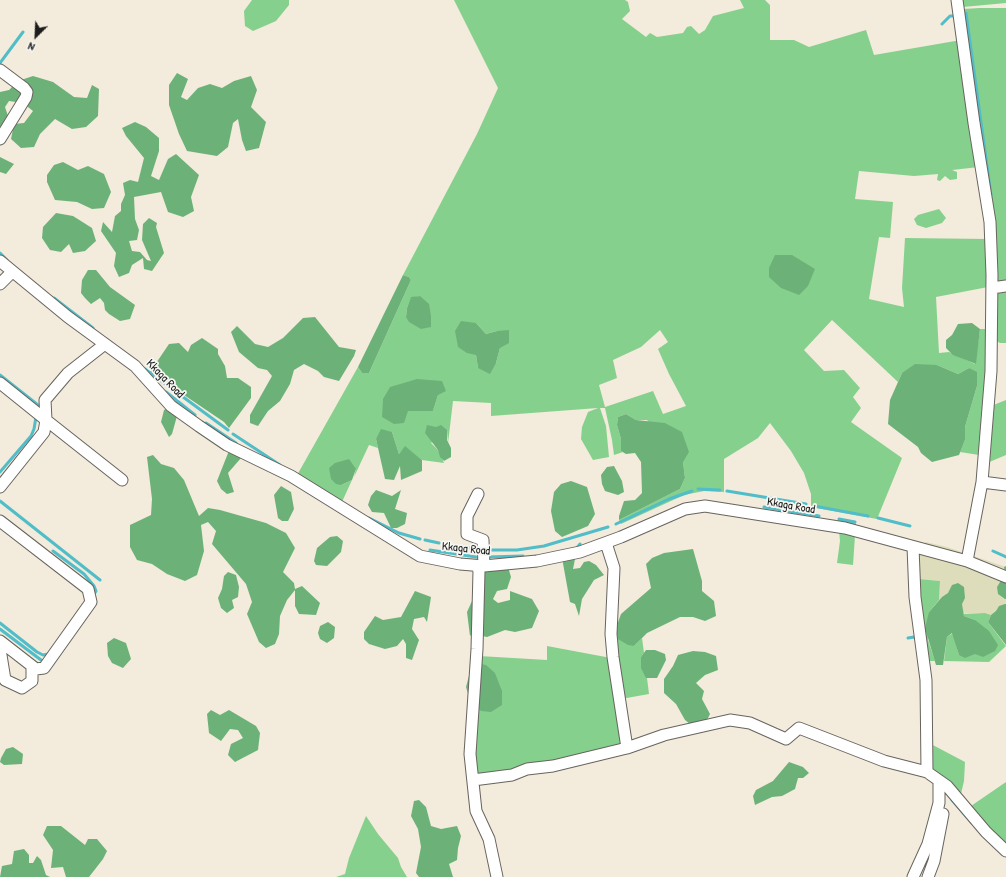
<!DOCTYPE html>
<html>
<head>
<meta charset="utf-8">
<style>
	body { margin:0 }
	#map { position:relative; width:1006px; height:877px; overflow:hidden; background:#f3ebdb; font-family:"Patrick Hand",sans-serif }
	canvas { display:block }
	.north { position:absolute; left:16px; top:16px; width:40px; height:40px; -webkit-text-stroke:3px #f6f6f2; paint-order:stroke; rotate:204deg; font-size:11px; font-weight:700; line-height:16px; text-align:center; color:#1c1c1c }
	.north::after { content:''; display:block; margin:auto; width:14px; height:18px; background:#1c1c1c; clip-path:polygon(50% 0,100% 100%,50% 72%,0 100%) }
</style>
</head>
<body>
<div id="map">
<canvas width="1006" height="877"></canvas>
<div class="north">N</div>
</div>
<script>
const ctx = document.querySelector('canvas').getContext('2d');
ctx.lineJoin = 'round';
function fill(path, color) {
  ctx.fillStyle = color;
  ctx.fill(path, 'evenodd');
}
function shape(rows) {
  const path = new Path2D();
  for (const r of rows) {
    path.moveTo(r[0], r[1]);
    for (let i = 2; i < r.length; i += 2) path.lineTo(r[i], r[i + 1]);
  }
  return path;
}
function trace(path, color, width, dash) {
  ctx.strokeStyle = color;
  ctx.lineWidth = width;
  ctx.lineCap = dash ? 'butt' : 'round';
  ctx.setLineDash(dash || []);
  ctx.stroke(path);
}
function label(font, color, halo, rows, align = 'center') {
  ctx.font = font + ' "Patrick Hand",sans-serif';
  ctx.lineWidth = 3.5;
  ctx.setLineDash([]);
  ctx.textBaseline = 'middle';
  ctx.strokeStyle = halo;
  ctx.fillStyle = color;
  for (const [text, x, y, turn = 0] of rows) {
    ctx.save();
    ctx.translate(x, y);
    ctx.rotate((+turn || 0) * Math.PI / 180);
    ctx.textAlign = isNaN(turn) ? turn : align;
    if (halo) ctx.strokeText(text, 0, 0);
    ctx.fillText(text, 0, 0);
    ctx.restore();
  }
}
const built = shape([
	[926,542,947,547,1006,567,1006,620,985,613,938,614,940,581,919,579,918,549,920,544]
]);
const green = shape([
	[252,0,289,0,289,5,276,21,253,31,245,26,244,11],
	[454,0,625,0,628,2,630,11,622,19,646,37,650,33,657,37,683,33,687,27,691,26,699,34,705,30,713,16,744,8,740,0,765,0,770,5,770,40,794,40,809,47,866,30,874,55,961,40,979,167,952,170,957,172,957,179,950,180,945,176,940,181,937,180,938,174,914,176,859,171,855,199,893,202,890,238,879,237,869,299,904,307,902,288,905,238,988,239,988,287,936,297,939,353,949,352,975,364,980,329,989,329,979,455,960,452,965,440,965,427,977,386,969,368,958,374,937,365,902,373,898,382,832,320,804,350,824,371,844,370,860,388,853,397,861,408,851,422,902,458,877,519,811,507,811,494,804,473,791,451,770,423,758,438,724,459,724,492,704,491,684,495,621,524,619,520,680,489,685,478,683,462,647,420,636,420,626,414,618,417,617,425,621,439,621,451,623,452,614,455,612,440,605,408,600,408,606,426,609,457,593,460,581,439,582,427,588,412,598,408,491,416,491,403,453,401,448,443,447,430,431,443,438,450,444,463,422,460,405,447,399,454,392,432,376,439,378,448,369,445,354,477,356,469,341,485,352,480,341,504,296,477,358,367,362,373,369,373,411,280,409,277,403,275,477,134,498,88],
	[420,296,406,317,407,308,411,298],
	[476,323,486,334,497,331,500,348,496,363,478,368,476,355],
	[660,330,668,342,658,349,669,374,686,406,663,414,653,391,605,407,599,385,617,378,613,360,641,347],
	[438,395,433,411,408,411],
	[961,0,1006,0,1006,3,963,7],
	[980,8,1006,8,1006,283,997,283,963,9],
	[939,209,946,218,942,223,926,228,917,225,914,219,918,215],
	[1006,288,1006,343,1000,343,995,340,997,291],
	[1006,400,1006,455,987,463,991,406],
	[838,520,856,521,853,565,837,563,840,541],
	[919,579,940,581,939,600,929,612,928,640,935,661,928,661,919,599],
	[985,613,991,615,988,622,1006,646,989,662,944,661,947,637,953,633,959,655,975,620,964,616,964,614],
	[616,628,634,646,642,638,644,653,641,657,647,678,649,694,621,699,617,670],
	[547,646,611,658,625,747,510,772,477,774,474,742,481,664,479,656,547,660],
	[929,743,965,762,964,781,960,798,929,766],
	[1006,782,1006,848,968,808],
	[366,816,378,834,398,858,401,867,407,877,336,877,345,874,349,858]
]);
const forest = shape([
	[177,73,188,79,181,97,187,100,198,88,210,84,222,88,234,81,251,76,257,90,251,107,266,122,259,148,246,151,242,140,238,119,233,123,228,147,217,156,187,151,179,134,169,105,169,85],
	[33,76,53,82,74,97,87,98,92,85,99,89,98,116,86,127,72,129,55,119,40,134,34,147,21,148,11,139,14,124,24,123,33,111,23,103,9,101,5,107,9,119,0,139,0,92,9,90,18,81],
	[135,122,146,127,159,138,159,151,151,176,159,180,168,159,176,154,199,175,191,197,194,211,183,217,168,212,161,192,134,197,135,219,139,230,137,240,129,241,132,251,140,252,147,260,151,261,142,240,143,224,149,218,157,223,156,227,164,253,152,271,144,269,143,258,132,265,129,273,119,277,114,266,116,253,101,231,103,222,112,232,115,216,121,211,121,204,125,195,123,183,130,180,138,182,144,158,126,136,122,128],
	[0,157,14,164,6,174,0,172],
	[63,162,78,170,88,166,104,174,111,192,104,208,92,209,77,202,55,200,47,182,47,175,54,165],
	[56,213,73,216,92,228,96,241,85,251,73,253,69,244,61,252,50,250,42,238,43,227],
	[775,255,792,255,815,269,808,286,799,295,781,288,769,277,769,268],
	[88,270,96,270,110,287,135,305,130,319,120,321,109,314,105,310,104,303,100,298,91,304,85,298,81,293,82,280],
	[403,275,409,277,411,280,369,373,362,373,358,367],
	[420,296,429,304,431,316,431,327,421,329,409,322,406,317,407,308,411,297],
	[315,317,339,347,356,350,354,356,339,381,324,377,318,371,304,364,294,370,290,384,280,401,268,411,258,426,250,423,250,415,272,376,267,370,258,368,239,352,231,332,237,326,255,344,268,347,283,338,303,318],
	[461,321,476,323,486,334,497,331,509,330,509,343,500,348,496,363,490,374,478,368,476,355,467,353,458,347,455,331],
	[972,323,980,329,976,364,953,355,946,348,946,340,952,335,958,324],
	[202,338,218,349,218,354,225,366,227,378,238,378,251,387,251,398,229,428,224,422,150,372,169,344,179,343,188,352,191,345],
	[915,364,937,365,958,374,969,368,977,372,977,386,965,427,965,440,959,455,932,462,921,453,918,447,888,424,890,400,902,373],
	[417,379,442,381,446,391,438,395,433,411,408,411,404,423,394,424,382,417,383,399,390,387],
	[174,404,177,416,172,434,169,437,161,422,164,410],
	[626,414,636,420,665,423,682,432,689,452,683,462,685,478,680,489,619,520,619,516,624,501,635,500,642,493,641,462,635,453,626,454,621,451,621,439,617,425,618,417],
	[427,425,436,427,441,425,447,430,447,440,451,448,451,457,444,461,440,457,438,450,425,433],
	[381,429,392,432,399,454,405,446,422,460,422,471,401,480,400,466,394,480,385,479,376,439],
	[232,443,241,458,228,473,234,492,227,494,221,489,217,481],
	[153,455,161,464,174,468,184,480,199,516,208,508,220,510,266,523,286,533,295,548,283,572,294,583,295,589,302,586,320,603,316,615,299,614,295,606,295,590,287,600,280,616,279,634,275,644,266,648,259,642,247,614,252,602,246,584,212,544,216,531,208,522,201,525,204,551,197,575,185,581,167,574,152,564,137,560,130,547,130,525,151,515,152,499,147,457],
	[349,459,356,469,352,480,341,485,336,484,331,479,329,468,335,463],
	[614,466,622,481,624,492,618,495,605,491,602,484,601,475,607,467],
	[571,481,587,487,595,514,588,526,562,537,555,531,551,511,554,492,561,484],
	[281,486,291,492,294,509,288,521,282,521,278,518,274,495],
	[376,490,392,496,401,490,395,509,407,513,405,524,397,528,391,528,384,513,372,512,368,505,371,496],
	[337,536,343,541,341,552,327,566,316,565,314,561,317,548,330,537],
	[693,549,702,581,702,591,714,601,716,616,705,621,693,617,680,617,647,633,634,646,628,645,618,639,616,628,621,614,651,588,646,564,652,558,664,553],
	[571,557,575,559,573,569,580,568,584,562,589,561,596,565,604,575,594,580,582,599,579,616,575,604,570,602,562,558],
	[1006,566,1006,599,1005,599,998,594,997,587,1005,574,1004,567],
	[508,567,511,577,507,589,497,591,493,599,498,603,510,600,510,591,532,599,539,611,532,628,515,632,505,630,487,637,482,636,475,630,470,636,467,612,472,601,482,594,483,576,487,568],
	[228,572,236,575,239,587,238,597,232,600,234,608,227,613,221,608,218,598,222,589,224,576],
	[958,583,964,587,965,598,962,604,964,616,975,620,989,631,998,645,995,651,983,657,975,654,965,658,959,655,952,633,947,637,943,665,936,665,925,628,929,612,942,597,948,593,952,585],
	[415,591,431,597,427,622,424,617,414,619,412,629,419,640,412,660,406,658,406,644,403,639,397,646,385,649,369,644,364,639,364,632,375,616,383,620,401,617],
	[1005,604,1006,604,1006,645,988,622,991,615,996,611,999,606],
	[328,622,335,627,334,638,327,643,320,639,318,633,320,626],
	[114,638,126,643,131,659,123,668,112,663,108,656,107,643],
	[646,650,655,650,665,654,666,660,657,678,646,678,641,668,641,657],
	[693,651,705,652,716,656,718,670,705,675,696,683,704,691,702,699,710,714,706,722,690,724,685,720,676,704,664,693,664,679,673,666,678,655],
	[481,664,486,665,495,673,502,691,502,705,491,712,481,711,470,700,466,687,470,672],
	[211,710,220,715,229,710,256,726,260,733,258,750,235,762,228,755,231,744,243,738,238,730,230,729,221,741,209,733,207,714],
	[13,747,23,754,22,764,4,765,0,762,1,758,6,749],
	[789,762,803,767,809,773,803,778,798,778,795,789,782,796,772,797,755,805,753,796,756,790,773,781],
	[419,800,426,807,431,826,441,829,457,826,461,836,458,848,457,860,449,864,453,877,419,877,416,873,421,847,418,829,411,816,414,801],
	[47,826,61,826,85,845,88,839,97,839,107,851,103,859,89,877,66,877,63,867,51,868,53,850,43,835],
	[24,849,29,855,29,863,33,863,37,856,41,860,46,875,50,877,0,877,2,866,12,864,14,851]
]);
const stream = shape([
	[966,13,991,195],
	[942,24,950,16,956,16],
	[0,63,23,32],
	[0,253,7,260],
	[54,298,93,328],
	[145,369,228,430],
	[0,375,38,405],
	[166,392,195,415],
	[206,423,236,443],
	[233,434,280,465],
	[0,472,31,436,34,429,36,417],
	[698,489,720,490],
	[727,491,806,504],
	[0,501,100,580],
	[814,506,868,516],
	[764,507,819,516],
	[369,518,399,533,420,539],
	[878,518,910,526],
	[839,519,855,522],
	[616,524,669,499,692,491],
	[425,540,439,543],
	[455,546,479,549],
	[576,549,580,544],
	[430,550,476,557],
	[490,550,517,550,544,546,608,527],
	[53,551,84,574,94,586,96,591,93,596],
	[993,551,1006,557],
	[487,557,523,556],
	[0,623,37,652,43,655,49,654],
	[0,629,45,663],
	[908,638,914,637,917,640],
	[952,800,972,823]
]);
const minor = shape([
	[957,0,974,123,990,222,992,275,991,371,982,482,967,561],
	[0,70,24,88,27,92,26,97,0,139],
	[0,261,68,317,135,366,171,406,199,426,227,445,291,476,420,556,460,564,484,566,537,561,580,552,621,537,685,509,705,506,845,528,967,561,1006,577],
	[0,284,12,272],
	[992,288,1006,286],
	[105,344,68,373,45,400,46,420,122,480],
	[0,383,46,420,44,432,0,487],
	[982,482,1006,485],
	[478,494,467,516,467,534,483,540,484,566],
	[0,521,88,589,91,602,44,668,36,669,0,641],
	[606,543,614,568,611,634,613,657,627,748],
	[913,547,915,597,926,680,927,772],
	[477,566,479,571,477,649,470,754,476,811,489,839,497,877],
	[0,649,5,680,22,688,32,681,32,666],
	[473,780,512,775,527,769,553,766,627,748,664,735,730,720,750,723,786,739,799,728,884,761,927,772,947,786,986,832,1006,851],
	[913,877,928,844,939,803,939,781],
	[928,877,934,861,943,814]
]);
const streetNames = [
	["Kkaga Road",165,379,46],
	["Kkaga Road",791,506,10],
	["Kkaga Road",466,549,6]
];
fill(built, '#deddbb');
fill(green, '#86d08d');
fill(forest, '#6cb278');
trace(stream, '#50bdc8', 3);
trace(minor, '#67645f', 13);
trace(minor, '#fff', 11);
label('12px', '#1c1c1c', '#f6f6f2', streetNames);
</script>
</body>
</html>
